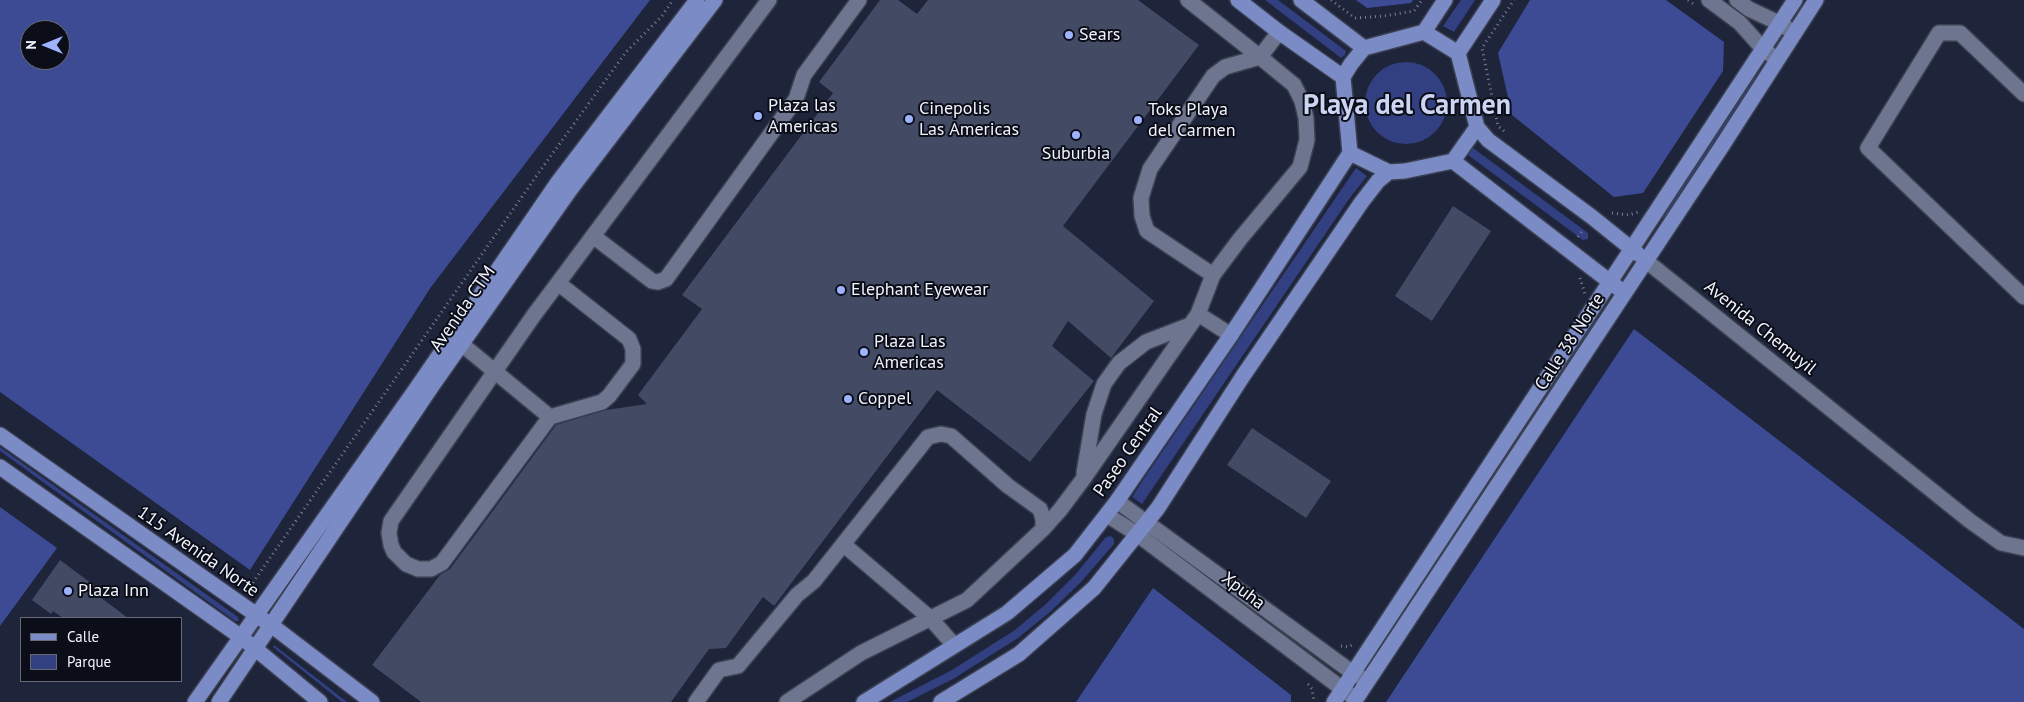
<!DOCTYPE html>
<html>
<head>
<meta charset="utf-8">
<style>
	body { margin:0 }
	#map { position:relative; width:2024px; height:702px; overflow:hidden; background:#1e243a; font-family:"PT Sans",sans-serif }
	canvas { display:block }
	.legend { position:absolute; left:20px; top:617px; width:162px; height:65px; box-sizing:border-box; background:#0b0e18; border:1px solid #676a74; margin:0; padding:6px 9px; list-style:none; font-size:15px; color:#f1f4fd }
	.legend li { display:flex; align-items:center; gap:10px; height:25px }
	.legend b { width:25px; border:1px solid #676a74 }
	.north { position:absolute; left:20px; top:20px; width:50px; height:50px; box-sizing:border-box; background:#0b0e18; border:1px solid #676a74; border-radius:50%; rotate:270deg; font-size:14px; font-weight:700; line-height:20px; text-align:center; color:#f1f4fd }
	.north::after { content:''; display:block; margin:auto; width:18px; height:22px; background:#9eb3fd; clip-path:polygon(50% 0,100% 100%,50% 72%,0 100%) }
</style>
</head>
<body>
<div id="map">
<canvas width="2024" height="702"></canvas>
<ul class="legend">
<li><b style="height:6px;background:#7b8bc6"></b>Calle</li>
<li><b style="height:14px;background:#324081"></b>Parque</li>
</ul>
<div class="north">N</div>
</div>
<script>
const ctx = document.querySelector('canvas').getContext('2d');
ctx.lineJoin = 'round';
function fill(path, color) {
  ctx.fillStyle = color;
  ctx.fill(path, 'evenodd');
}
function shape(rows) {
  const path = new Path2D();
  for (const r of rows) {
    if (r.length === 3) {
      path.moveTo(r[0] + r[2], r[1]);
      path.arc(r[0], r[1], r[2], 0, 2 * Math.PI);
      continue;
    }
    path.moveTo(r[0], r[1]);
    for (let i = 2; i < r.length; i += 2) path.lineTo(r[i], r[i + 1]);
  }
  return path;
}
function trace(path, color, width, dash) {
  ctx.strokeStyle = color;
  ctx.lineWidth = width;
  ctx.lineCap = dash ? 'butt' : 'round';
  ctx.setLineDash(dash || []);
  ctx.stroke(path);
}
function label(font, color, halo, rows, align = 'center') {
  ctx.font = font + ' "PT Sans",sans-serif';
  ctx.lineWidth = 4;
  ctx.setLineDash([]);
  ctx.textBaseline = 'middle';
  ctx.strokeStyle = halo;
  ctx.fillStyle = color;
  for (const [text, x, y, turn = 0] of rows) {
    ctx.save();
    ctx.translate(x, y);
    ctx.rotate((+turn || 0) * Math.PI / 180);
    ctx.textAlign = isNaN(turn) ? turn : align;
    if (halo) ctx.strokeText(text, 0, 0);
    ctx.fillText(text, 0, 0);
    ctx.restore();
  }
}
const green = shape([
	[1265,0,1278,0,1346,51,1345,55,1341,58],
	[1461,0,1475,0,1454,32,1443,26],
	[1406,103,41],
	[1754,75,1758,78,1664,219,1662,217],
	[1473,148,1588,233,1588,239,1583,240,1468,155],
	[1356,168,1367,176,1349,199,1142,504,1132,497,1143,480],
	[1595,319,1599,322,1549,397,1503,462,1376,655,1373,653],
	[0,447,238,617,239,621,235,621,0,451],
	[1111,536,1114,539,1114,544,1081,582,1050,612,1018,638,953,679,907,702,890,702,952,670,1015,630,1046,604,1075,575,1106,537],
	[274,645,347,702,342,702,273,647]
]);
const forest = shape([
	[0,0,650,0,431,287,250,570,0,392],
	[30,30,60,30,60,60,30,60],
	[1356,0,1413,0,1411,3,1367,8],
	[1530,0,1666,0,1724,42,1723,71,1643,193,1614,197,1512,115,1498,53],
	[1634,329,2024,629,2024,702,1386,702],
	[0,507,57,548,0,626],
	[1153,588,1291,695,1291,702,1076,702]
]);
const building = shape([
	[880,0,898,0,917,14,928,0,1138,0,1199,45,1063,226,1154,301,1111,358,1068,321,1052,346,1094,381,1030,462,937,390,774,606,763,597,726,648,709,649,671,702,421,702,372,665,440,575,450,569,556,425,606,410,647,404,638,395,702,309,682,295,833,93,819,82],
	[1453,206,1491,231,1432,321,1395,296],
	[1252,428,1331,481,1306,518,1227,465],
	[60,560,99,589,96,594,128,618,63,618,53,611,51,614,32,600]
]);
const path = shape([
	[1331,0,1355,18,1384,16,1414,11,1422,0],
	[1688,0,1695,5],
	[1504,131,1498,126,1482,48,1514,0],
	[1612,213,1629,215,1638,212],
	[1578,237,1583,230],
	[1580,278,1585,294],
	[247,591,542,168,626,52,662,16,673,0],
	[1341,646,1348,647,1354,644],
	[1308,684,1312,689,1314,702]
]);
const minor = shape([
	[1188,0,1260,57,1294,85,1302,101,1306,118,1307,140,1300,167,1240,239,1213,275,1147,231,1142,216,1141,198,1150,169,1213,76,1225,67,1260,57,1279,32],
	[1709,0,1740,23,1764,50,1777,59],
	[1737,0,1749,9,1781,24,1794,33],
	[2024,94,1960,33,1939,33,1868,148,2024,297],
	[593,236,652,281,658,282,666,279,796,99,804,75,859,0],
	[1645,260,1970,521,2001,543,2024,548],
	[558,283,629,339,633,349,633,364,609,396,602,402,550,417,442,563,431,569,418,569,406,564,394,552,391,545,389,533,391,521,534,315,558,283,593,236,769,0],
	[1198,314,1231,335],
	[453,337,550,417],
	[1084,473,1094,414,1104,384,1119,363,1146,342,1190,325],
	[1117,501,1353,673,1367,681],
	[1107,515,1137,534,1353,697],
	[1043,529,1060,510,1084,478,1198,314,1213,275],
	[843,544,930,618,954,645],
	[696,702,719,670,738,666,797,595,814,581,928,437,941,434,951,436,1008,486,1040,509,1043,519,1043,529,967,600,861,653,787,702]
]);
const major = shape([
	[1238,0,1279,32,1343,77],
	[1301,0,1364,48],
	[1424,32,1445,0],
	[1458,53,1493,0],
	[1350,153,1343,77,1351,64,1364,48,1424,32,1458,53,1477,127,1488,140,1592,217,1638,254],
	[1350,153,1389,172,1405,171,1453,161,1477,127],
	[1453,161,1618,288],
	[0,435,275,628,372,702],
	[0,467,241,637,320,702],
	[195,702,416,389,558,182,697,0],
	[219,702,432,386,570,190,715,0],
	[864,702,1007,613,1075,555,1117,501,1231,335,1350,153],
	[941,702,1019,654,1094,588,1158,508,1243,376,1361,203,1378,181,1389,172],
	[1334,702,1795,0],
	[1354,702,1722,146,1816,0]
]);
const markers = [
	[1069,35,5,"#9eb3fd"],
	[758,116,5,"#9eb3fd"],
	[909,119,5,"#9eb3fd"],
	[1138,120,5,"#9eb3fd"],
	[1076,135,5,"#9eb3fd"],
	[841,290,5,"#9eb3fd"],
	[864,352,5,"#9eb3fd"],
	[848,399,5,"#9eb3fd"],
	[68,591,5,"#9eb3fd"]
];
const poiNames = [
	["Sears",1079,35],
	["Plaza las",768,106],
	["Americas",768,127],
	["Cinepolis",919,109],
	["Las Americas",919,130],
	["Toks Playa",1148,110],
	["del Carmen",1148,131],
	["Suburbia",1076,154,"center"],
	["Elephant Eyewear",851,290],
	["Plaza Las",874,342],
	["Americas",874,363],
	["Coppel",858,399],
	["Plaza Inn",78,591]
];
const streetNames = [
	["Avenida CTM",463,309,-55],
	["Avenida Chemuyil",1760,328,39],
	["Calle 38 Norte",1570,342,-57],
	["Paseo Central",1128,452,-55],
	["115 Avenida Norte",198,552,35],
	["Xpuha",1243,591,37]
];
const townNames = [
	["Playa del Carmen",1407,106]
];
fill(green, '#324081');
fill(forest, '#3c4b94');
fill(building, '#434a63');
trace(minor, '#3b4051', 18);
trace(major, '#3b4051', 18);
trace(path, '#7c8091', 3, [1, 4]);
trace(minor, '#6d758f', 15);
trace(major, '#7b8bc6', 15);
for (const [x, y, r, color] of markers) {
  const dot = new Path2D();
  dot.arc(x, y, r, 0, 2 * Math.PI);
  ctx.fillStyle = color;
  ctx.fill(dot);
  trace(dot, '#0b0e18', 2);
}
label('18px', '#f1f4fd', '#0b0e18', poiNames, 'left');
label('18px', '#f1f4fd', '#0b0e18', streetNames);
label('bold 28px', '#ccd5f3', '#0b0e18', townNames);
</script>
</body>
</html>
